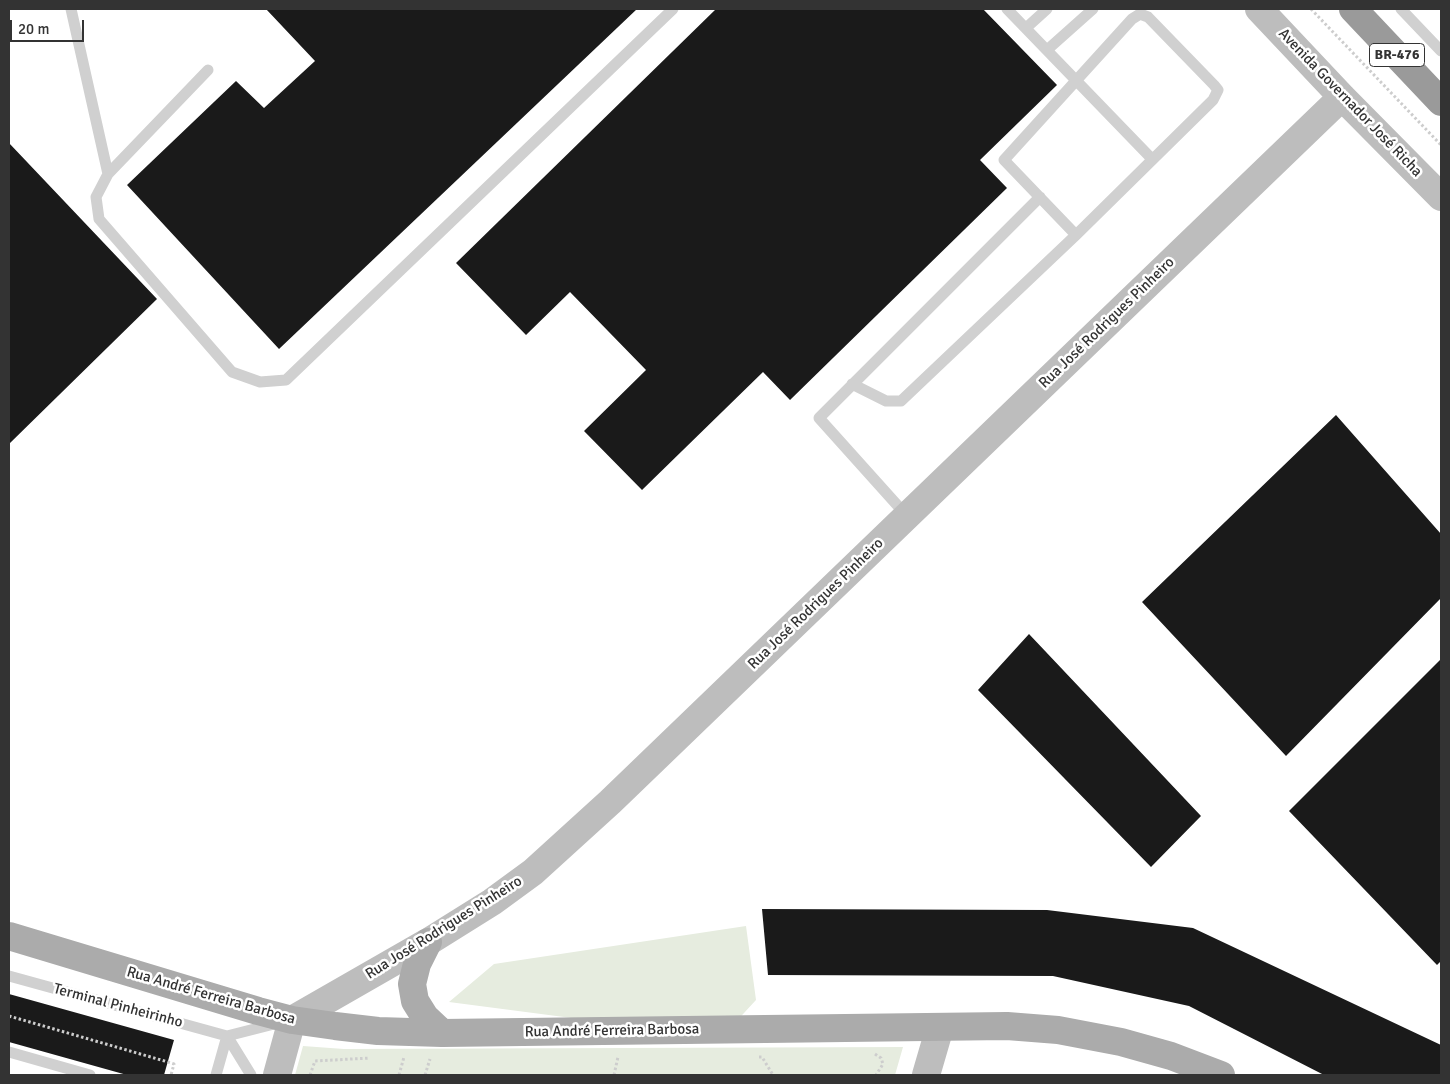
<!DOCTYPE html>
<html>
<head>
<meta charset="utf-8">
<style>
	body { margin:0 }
	#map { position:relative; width:1450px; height:1084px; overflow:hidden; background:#fff; font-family:Signika,sans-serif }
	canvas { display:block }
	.frame { position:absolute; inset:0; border:10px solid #333; pointer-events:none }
	.scale { position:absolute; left:10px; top:20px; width:74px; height:22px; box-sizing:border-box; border:2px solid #333; border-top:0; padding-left:6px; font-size:15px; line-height:18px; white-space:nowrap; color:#333; -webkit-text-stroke:4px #fff; paint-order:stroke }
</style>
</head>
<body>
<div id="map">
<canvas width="1450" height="1084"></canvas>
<div class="frame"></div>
<div class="scale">20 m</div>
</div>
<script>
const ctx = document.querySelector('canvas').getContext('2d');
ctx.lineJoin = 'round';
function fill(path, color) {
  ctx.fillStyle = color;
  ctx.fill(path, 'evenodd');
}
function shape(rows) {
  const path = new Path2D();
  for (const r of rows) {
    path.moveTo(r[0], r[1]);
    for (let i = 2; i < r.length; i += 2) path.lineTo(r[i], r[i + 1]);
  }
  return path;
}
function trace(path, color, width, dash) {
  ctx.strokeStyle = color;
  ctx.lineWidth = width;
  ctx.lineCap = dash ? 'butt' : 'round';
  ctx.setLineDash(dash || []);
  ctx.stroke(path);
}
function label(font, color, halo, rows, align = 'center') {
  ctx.font = font + ' Signika,sans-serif';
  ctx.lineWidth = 5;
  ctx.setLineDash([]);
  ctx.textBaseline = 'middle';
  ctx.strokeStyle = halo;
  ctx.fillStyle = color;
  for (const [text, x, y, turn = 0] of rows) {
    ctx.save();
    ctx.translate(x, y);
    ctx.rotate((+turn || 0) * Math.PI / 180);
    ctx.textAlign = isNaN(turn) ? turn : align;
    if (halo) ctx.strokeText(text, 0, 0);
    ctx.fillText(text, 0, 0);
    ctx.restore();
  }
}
const green = shape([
	[746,926,756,1000,732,1026,587,1020,449,1002,494,964],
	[303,1046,344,1049,903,1047,895,1075,295,1075]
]);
const building = shape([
	[266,9,637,9,279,349,127,185,236,81,264,108,315,61],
	[716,9,983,9,1057,85,980,160,1007,188,790,400,763,372,642,490,584,431,646,370,570,292,526,335,456,263],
	[9,143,157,299,9,444],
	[1336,415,1441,534,1441,598,1286,756,1142,602],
	[1029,634,1201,816,1151,867,978,690],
	[1441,659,1441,961,1437,965,1289,811],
	[762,909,1047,910,1193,928,1441,1045,1441,1075,1324,1075,1189,1006,1053,976,768,975],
	[9,994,174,1040,164,1075,127,1075,9,1042]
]);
const path = shape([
	[1311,9,1441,145],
	[9,1016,168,1062,174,1064,171,1075],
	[875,1054,881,1058,883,1064,876,1075],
	[759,1057,762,1057,773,1075],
	[310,1075,315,1061,370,1058],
	[399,1075,404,1057],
	[425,1075,430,1059],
	[614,1075,618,1057]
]);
const lane = shape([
	[71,9,108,174],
	[1007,9,1152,159],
	[1401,9,1441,51],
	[1026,28,1047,9],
	[1047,50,1093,9],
	[208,70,108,174,96,197,99,219,232,372,260,382,286,380,673,9],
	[852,384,886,401,901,401,1076,235,1213,100,1218,90,1214,85,1148,17,1140,14,1132,19,1004,160,1076,235],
	[907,516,819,418,1040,197],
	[9,976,227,1036,278,1023],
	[227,1036,251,1075],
	[9,1052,90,1075],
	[216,1075,227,1036]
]);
const secondary = shape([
	[1259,9,1342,97,1441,197],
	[277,1075,292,1020,428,942,492,902,533,872,610,802,1342,97],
	[926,1075,940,1027]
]);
const primary = shape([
	[9,936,258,1011,292,1020,335,1026,378,1031,442,1033,1007,1026,1058,1030,1121,1042,1171,1056,1221,1075],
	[428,942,417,964,412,984,415,1001,425,1017,442,1033]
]);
const highway = shape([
	[1353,9,1441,102]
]);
const shields = [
	[1397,55,55]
];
const shieldNames = [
	["BR-476",1397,55]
];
const streetNames = [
	["Avenida Governador José Richa",1350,103,46],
	["Rua José Rodrigues Pinheiro",1107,323,-44],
	["Rua José Rodrigues Pinheiro",816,604,-44],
	["Rua José Rodrigues Pinheiro",444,928,-32],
	["Rua André Ferreira Barbosa",211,996,16],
	["Terminal Pinheirinho",118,1006,15],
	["Rua André Ferreira Barbosa",612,1031,-1]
];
fill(green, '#e6ecdf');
fill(building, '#1a1a1a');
trace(path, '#cdcdcd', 3, [2.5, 2.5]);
trace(lane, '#d0d0d0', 11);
trace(secondary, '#bdbdbd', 28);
trace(primary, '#ababab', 28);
trace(highway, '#9a9a9a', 28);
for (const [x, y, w] of shields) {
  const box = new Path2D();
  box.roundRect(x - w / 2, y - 11.5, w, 23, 4);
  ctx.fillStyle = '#fff';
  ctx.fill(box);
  trace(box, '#333', 1);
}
label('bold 14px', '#333', null, shieldNames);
label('15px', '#333', '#fff', streetNames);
</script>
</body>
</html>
